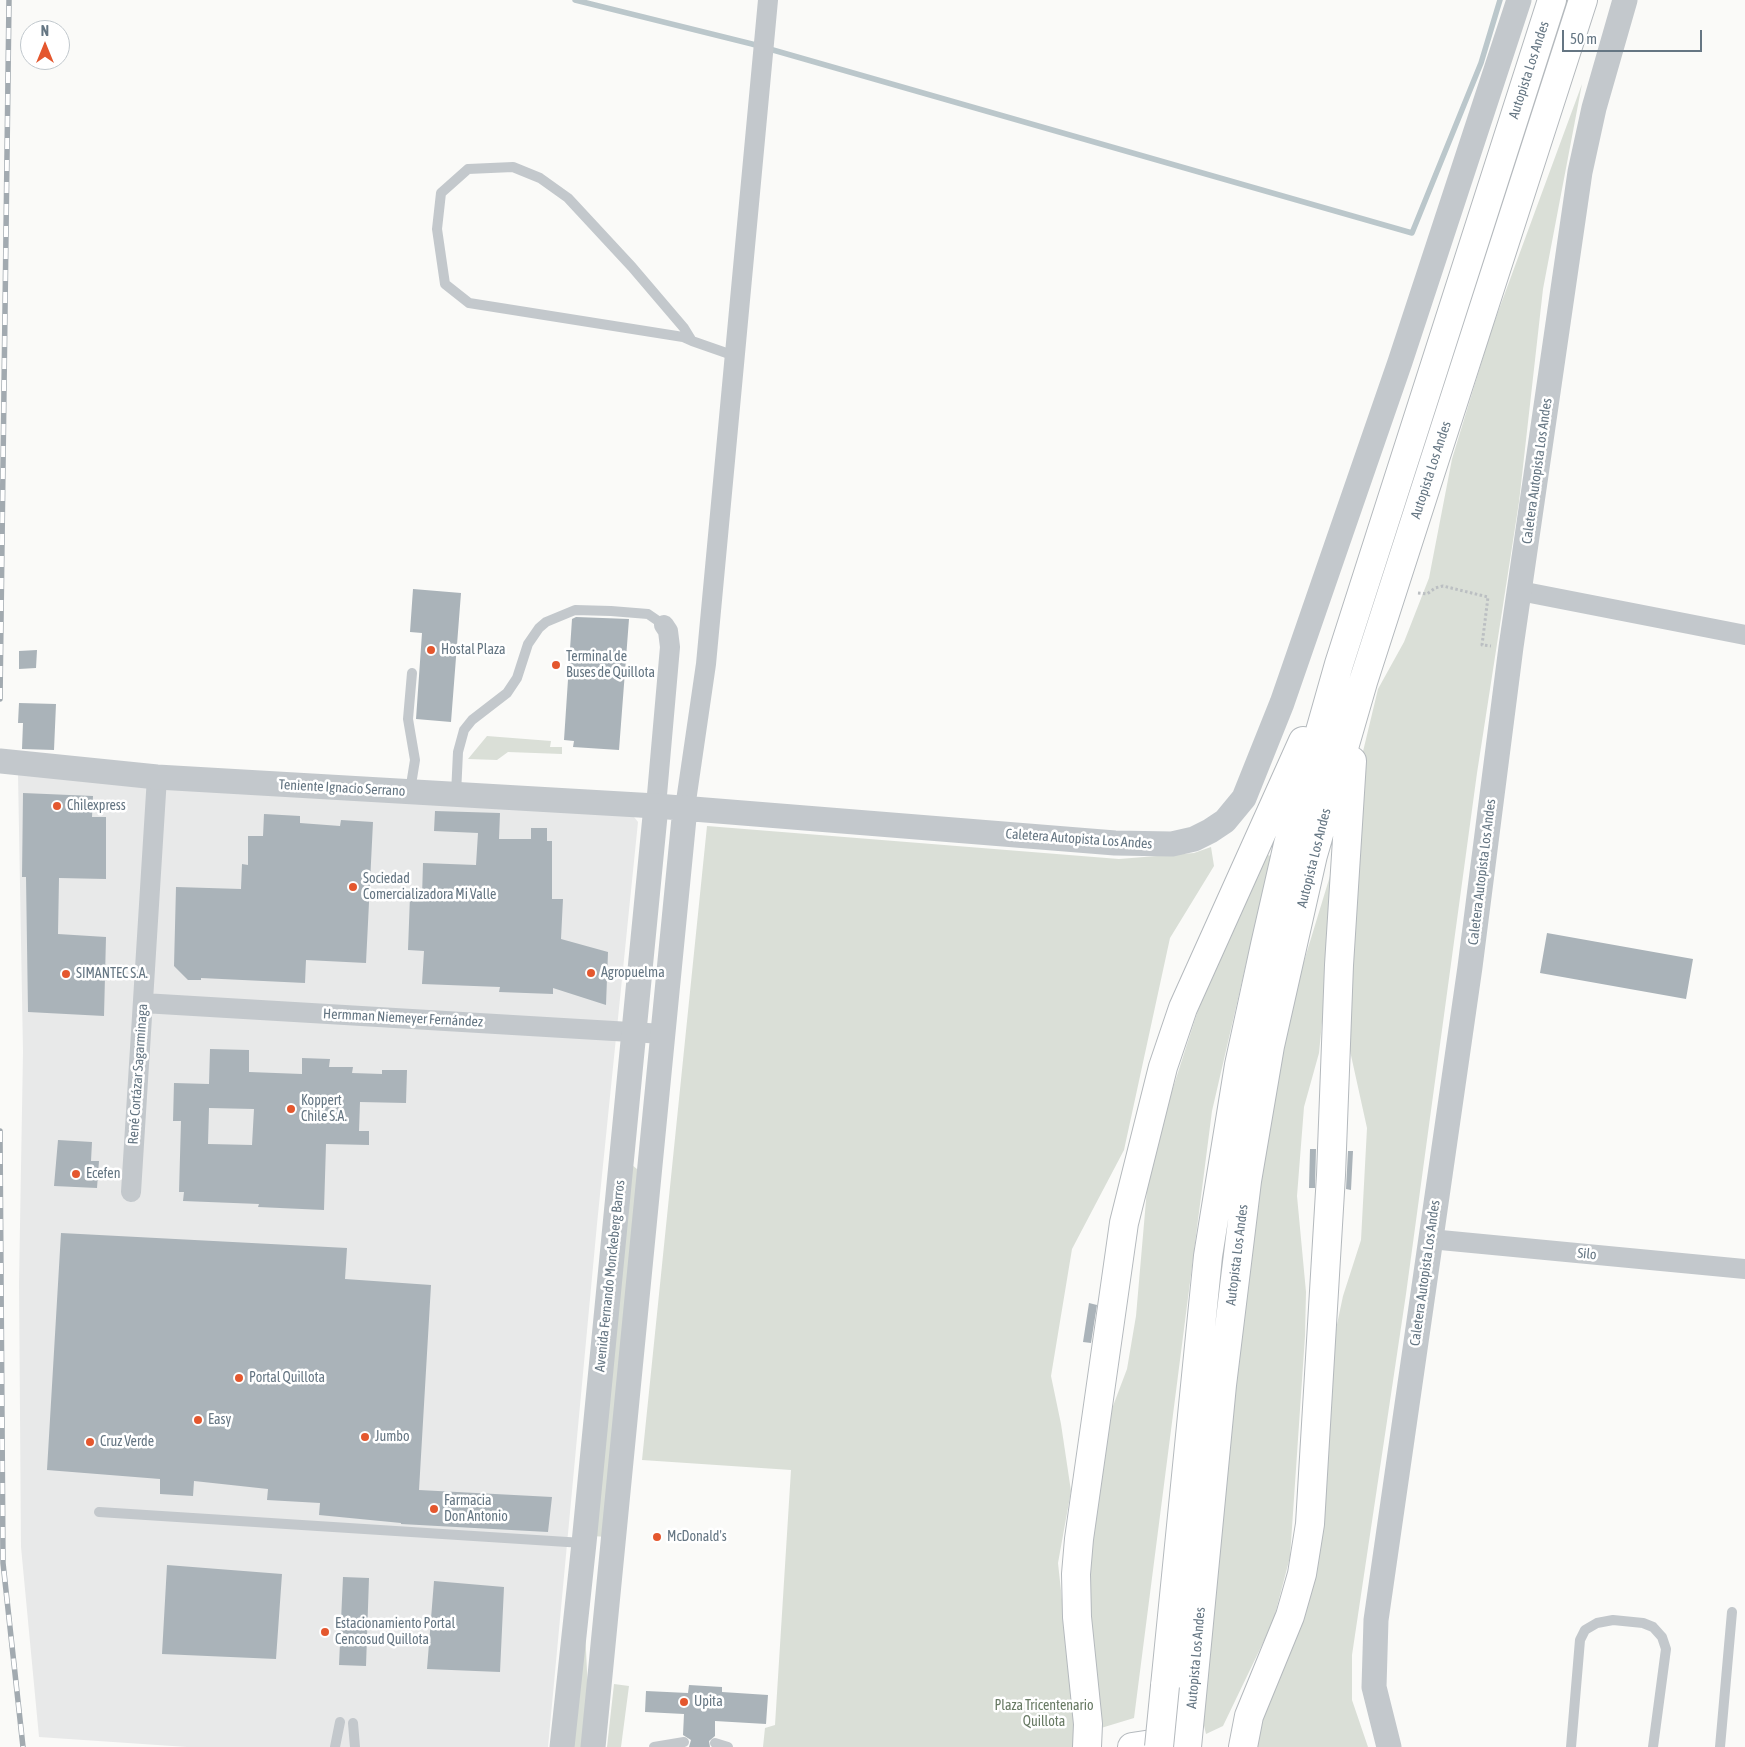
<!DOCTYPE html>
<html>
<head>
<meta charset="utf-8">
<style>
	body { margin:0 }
	#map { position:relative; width:1745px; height:1747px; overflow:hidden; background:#fafaf8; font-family:"Asap Condensed",sans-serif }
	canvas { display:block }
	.north { position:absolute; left:20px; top:20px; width:50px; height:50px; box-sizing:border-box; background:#fff; border:1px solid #c1c8cd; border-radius:50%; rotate:0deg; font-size:14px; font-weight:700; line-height:20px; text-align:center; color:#657683 }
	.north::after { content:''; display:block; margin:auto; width:18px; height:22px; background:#e4572e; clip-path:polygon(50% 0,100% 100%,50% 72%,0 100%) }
	.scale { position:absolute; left:1562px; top:30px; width:140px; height:22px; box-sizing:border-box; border:2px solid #657683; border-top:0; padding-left:6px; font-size:15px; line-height:18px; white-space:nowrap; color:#657683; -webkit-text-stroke:4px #fff; paint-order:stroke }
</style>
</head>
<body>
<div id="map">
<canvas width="1745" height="1747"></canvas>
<div class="north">N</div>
<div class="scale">50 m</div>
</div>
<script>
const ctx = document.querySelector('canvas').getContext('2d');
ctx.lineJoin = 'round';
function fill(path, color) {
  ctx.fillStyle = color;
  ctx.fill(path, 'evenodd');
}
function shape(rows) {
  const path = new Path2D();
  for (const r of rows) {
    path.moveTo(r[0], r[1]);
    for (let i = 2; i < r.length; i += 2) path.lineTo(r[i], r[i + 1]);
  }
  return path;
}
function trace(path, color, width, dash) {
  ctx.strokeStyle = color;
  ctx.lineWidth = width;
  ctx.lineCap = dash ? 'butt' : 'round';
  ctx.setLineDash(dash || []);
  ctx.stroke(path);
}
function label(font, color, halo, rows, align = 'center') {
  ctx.font = font + ' "Asap Condensed",sans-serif';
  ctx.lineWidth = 5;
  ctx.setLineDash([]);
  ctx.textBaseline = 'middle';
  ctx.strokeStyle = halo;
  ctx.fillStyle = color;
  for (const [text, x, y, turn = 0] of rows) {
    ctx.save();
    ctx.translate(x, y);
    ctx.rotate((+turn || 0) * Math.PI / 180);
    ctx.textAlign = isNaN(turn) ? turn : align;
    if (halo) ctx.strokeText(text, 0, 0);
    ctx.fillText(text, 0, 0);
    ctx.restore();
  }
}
const built = shape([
	[18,774,631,813,638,822,597,1224,548,1747,187,1747,39,1737,21,1547,19,1283,23,1052]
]);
const green = shape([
	[1582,84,1543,289,1519,502,1477,773,1406,1294,1352,1655,1352,1700,1368,1747,1253,1747,1266,1700,1293,1646,1319,1553,1328,1367,1343,1296,1361,1240,1367,1128,1343,1019,1360,764,1378,689,1404,642,1429,578,1452,459,1491,331],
	[487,736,551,741,550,747,562,747,562,754,508,752,497,760,468,759],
	[707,826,1119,859,1194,853,1211,847,1214,866,1170,938,1124,1150,1072,1249,1051,1376,1061,1424,1071,1491,1058,1563,1068,1655,1078,1713,1076,1747,763,1747,765,1728,775,1725,791,1470,642,1460],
	[1261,853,1271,856,1212,1111,1134,1718,1101,1728,1084,1553,1097,1463,1113,1406,1127,1369,1136,1316,1147,1189,1170,1097,1210,973],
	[1330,876,1333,908,1319,1053,1304,1107,1297,1196,1306,1292,1305,1336,1290,1557,1273,1622,1223,1726,1206,1734,1201,1713,1235,1369,1280,1040],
	[632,1165,637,1169,639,1186,606,1537,593,1536],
	[585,1629,588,1692,584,1747,572,1747],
	[614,1684,629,1686,621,1747,607,1747]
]);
const stream = shape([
	[575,0,752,44,1412,233,1481,63,1500,0]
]);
const building = shape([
	[413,589,461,593,451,722,416,719,422,633,410,632],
	[576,617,629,619,619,750,573,747,574,741,564,740,572,619],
	[37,650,36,668,19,669,19,651],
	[19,703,56,704,54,750,22,749,23,723,18,723],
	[23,793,93,796,92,817,106,817,106,879,59,878,58,934,106,937,104,1016,28,1012,26,877,22,877],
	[435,811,500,813,499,839,531,839,531,828,547,828,547,841,552,841,552,899,563,899,561,939,608,952,606,1005,553,988,553,994,499,992,500,987,422,984,424,951,408,950,410,896,422,897,423,863,476,865,478,833,434,831],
	[264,814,300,816,300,823,340,826,341,820,373,822,366,963,306,960,305,983,201,978,201,980,188,980,174,966,176,887,241,889,242,864,248,865,248,836,263,836],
	[1547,933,1693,959,1686,999,1540,973],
	[210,1049,249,1050,249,1072,302,1074,302,1058,330,1059,329,1067,353,1067,352,1073,382,1074,382,1070,407,1070,406,1103,360,1102,359,1131,369,1131,369,1145,326,1144,324,1210,258,1207,259,1204,183,1201,184,1192,179,1192,181,1121,173,1121,174,1083,209,1084],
	[209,1108,254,1109,252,1145,208,1144],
	[58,1140,92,1142,91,1161,99,1161,97,1188,54,1186],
	[1310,1149,1316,1149,1315,1188,1309,1188],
	[1348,1151,1353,1151,1351,1190,1346,1189],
	[61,1233,347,1248,345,1279,431,1285,419,1490,552,1497,548,1532,401,1524,401,1523,319,1515,320,1503,267,1500,268,1489,194,1481,193,1496,160,1494,160,1479,47,1470],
	[1089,1303,1097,1305,1091,1343,1083,1342],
	[167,1565,282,1574,276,1659,162,1654],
	[343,1577,369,1578,366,1666,339,1665],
	[434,1581,504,1587,500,1672,427,1669],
	[689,1685,722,1687,722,1692,768,1695,766,1724,715,1721,715,1736,709,1741,710,1747,689,1747,691,1740,683,1735,684,1714,645,1712,646,1691,688,1693]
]);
const path = shape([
	[1418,593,1427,594,1435,588,1443,586,1488,597,1482,645,1491,646]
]);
const service = shape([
	[692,341,684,328,632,267,568,198,540,178,513,167,468,169,441,193,437,229,445,284,469,303,683,337,692,341,735,356],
	[410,791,415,760,408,719,412,673],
	[456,794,458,752,464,730,472,720,507,693,517,678,528,644,539,628,546,622,575,610,611,611,648,614,664,625],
	[99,1512,583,1543],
	[353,1723,355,1747],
	[715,1743,728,1747],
	[335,1747,340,1722],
	[654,1747,684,1742],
	[1571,1747,1580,1640,1585,1630,1597,1623,1613,1620,1643,1623,1653,1627,1662,1637,1666,1649,1653,1747],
	[1720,1747,1732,1612]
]);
const minor = shape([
	[1520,591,1745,635],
	[656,806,670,647,668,631,664,625],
	[685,808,706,664,768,0],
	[143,1003,664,1034],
	[131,1192,157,777],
	[1430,1239,1745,1269]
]);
const tertiary = shape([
	[0,761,157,777,656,806,1115,843,1172,844,1194,839,1210,831,1225,821,1244,798,1282,703,1400,362,1519,0],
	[562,1747,584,1543,656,806],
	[593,1747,685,808],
	[1389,1747,1374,1687,1376,1620,1470,967,1511,647,1580,172,1594,108,1625,0]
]);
const primary = shape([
	[1132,1747,1165,1742,1182,1746]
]);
const motorway = shape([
	[1165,1686,1208,1256,1239,1065,1265,945,1288,844,1339,664,1552,0],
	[1087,1747,1088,1724,1077,1617,1076,1574,1079,1539,1124,1223,1163,1067,1183,1008,1303,741],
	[1187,1747,1222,1385,1247,1181,1270,1046,1313,855,1363,682,1583,0],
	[1243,1747,1249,1716,1290,1616,1302,1574,1310,1524,1331,1175,1339,965,1352,761]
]);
const rail = shape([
	[0,699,9,0],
	[0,1131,3,1563,23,1747]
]);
const motorwayBridge = shape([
	[1159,1747,1165,1686]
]);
const markers = [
	[431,650,5,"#e4572e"],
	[556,665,5,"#e4572e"],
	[57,806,5,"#e4572e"],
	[353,887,5,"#e4572e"],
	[591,973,5,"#e4572e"],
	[66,974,5,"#e4572e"],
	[291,1109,5,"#e4572e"],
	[76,1174,5,"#e4572e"],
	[239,1378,5,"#e4572e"],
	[198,1420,5,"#e4572e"],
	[365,1437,5,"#e4572e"],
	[90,1442,5,"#e4572e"],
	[434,1509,5,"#e4572e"],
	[657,1537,5,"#e4572e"],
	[325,1632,5,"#e4572e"],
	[684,1702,5,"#e4572e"]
];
const streetNames = [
	["Autopista Los Andes",1529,70,-72],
	["Autopista Los Andes",1431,470,-72],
	["Caletera Autopista Los Andes",1537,471,-82],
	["Teniente Ignacio Serrano",342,788,3],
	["Caletera Autopista Los Andes",1079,839,4],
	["Autopista Los Andes",1314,858,-76],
	["Caletera Autopista Los Andes",1482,872,-83],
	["Hermman Niemeyer Fernández",403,1018,3],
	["René Cortázar Sagarminaga",138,1074,-86],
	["Silo",1587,1254,6],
	["Autopista Los Andes",1237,1255,-83],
	["Caletera Autopista Los Andes",1425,1273,-82],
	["Avenida Fernando Monckeberg Barros",610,1276,-84],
	["Autopista Los Andes",1196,1658,-85]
];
const poiNames = [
	["Hostal Plaza",441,650],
	["Terminal de",566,657],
	["Buses de Quillota",566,673],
	["Chilexpress",67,806],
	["Sociedad",363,879],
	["Comercializadora Mi Valle",363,895],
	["Agropuelma",601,973],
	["SIMANTEC S.A.",76,974],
	["Koppert",301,1101],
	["Chile S.A.",301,1117],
	["Ecefen",86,1174],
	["Portal Quillota",249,1378],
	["Easy",208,1420],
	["Jumbo",375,1437],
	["Cruz Verde",100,1442],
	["Farmacia",444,1501],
	["Don Antonio",444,1517],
	["McDonald's",667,1537],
	["Estacionamiento Portal",335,1624],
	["Cencosud Quillota",335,1640],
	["Upita",694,1702]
];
const parkNames = [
	["Plaza Tricentenario",1044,1706],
	["Quillota",1044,1722]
];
fill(built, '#e8e9e9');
fill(green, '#dadfd7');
trace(stream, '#bbc7cb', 5.5);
fill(building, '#aab3b9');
trace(primary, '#b5babe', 30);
trace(motorway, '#b4b9bd', 30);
trace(path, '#bbbfc2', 3, [2.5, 2.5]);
trace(service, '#c3c8cc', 10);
trace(minor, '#c3c8cc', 20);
trace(tertiary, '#c3c8cc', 25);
trace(primary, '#fff', 28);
trace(motorway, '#fff', 28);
trace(rail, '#a2aab0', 5.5);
trace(rail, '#fff', 4, [11]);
trace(motorwayBridge, '#b4b9bd', 30, []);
trace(motorwayBridge, '#fff', 28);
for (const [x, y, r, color] of markers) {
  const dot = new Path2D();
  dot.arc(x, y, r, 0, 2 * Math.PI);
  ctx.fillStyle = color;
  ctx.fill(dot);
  trace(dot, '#fff', 2);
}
label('14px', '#657683', '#fff', streetNames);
label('14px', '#657683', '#fff', poiNames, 'left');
label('14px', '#687a64', '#fff', parkNames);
</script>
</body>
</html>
